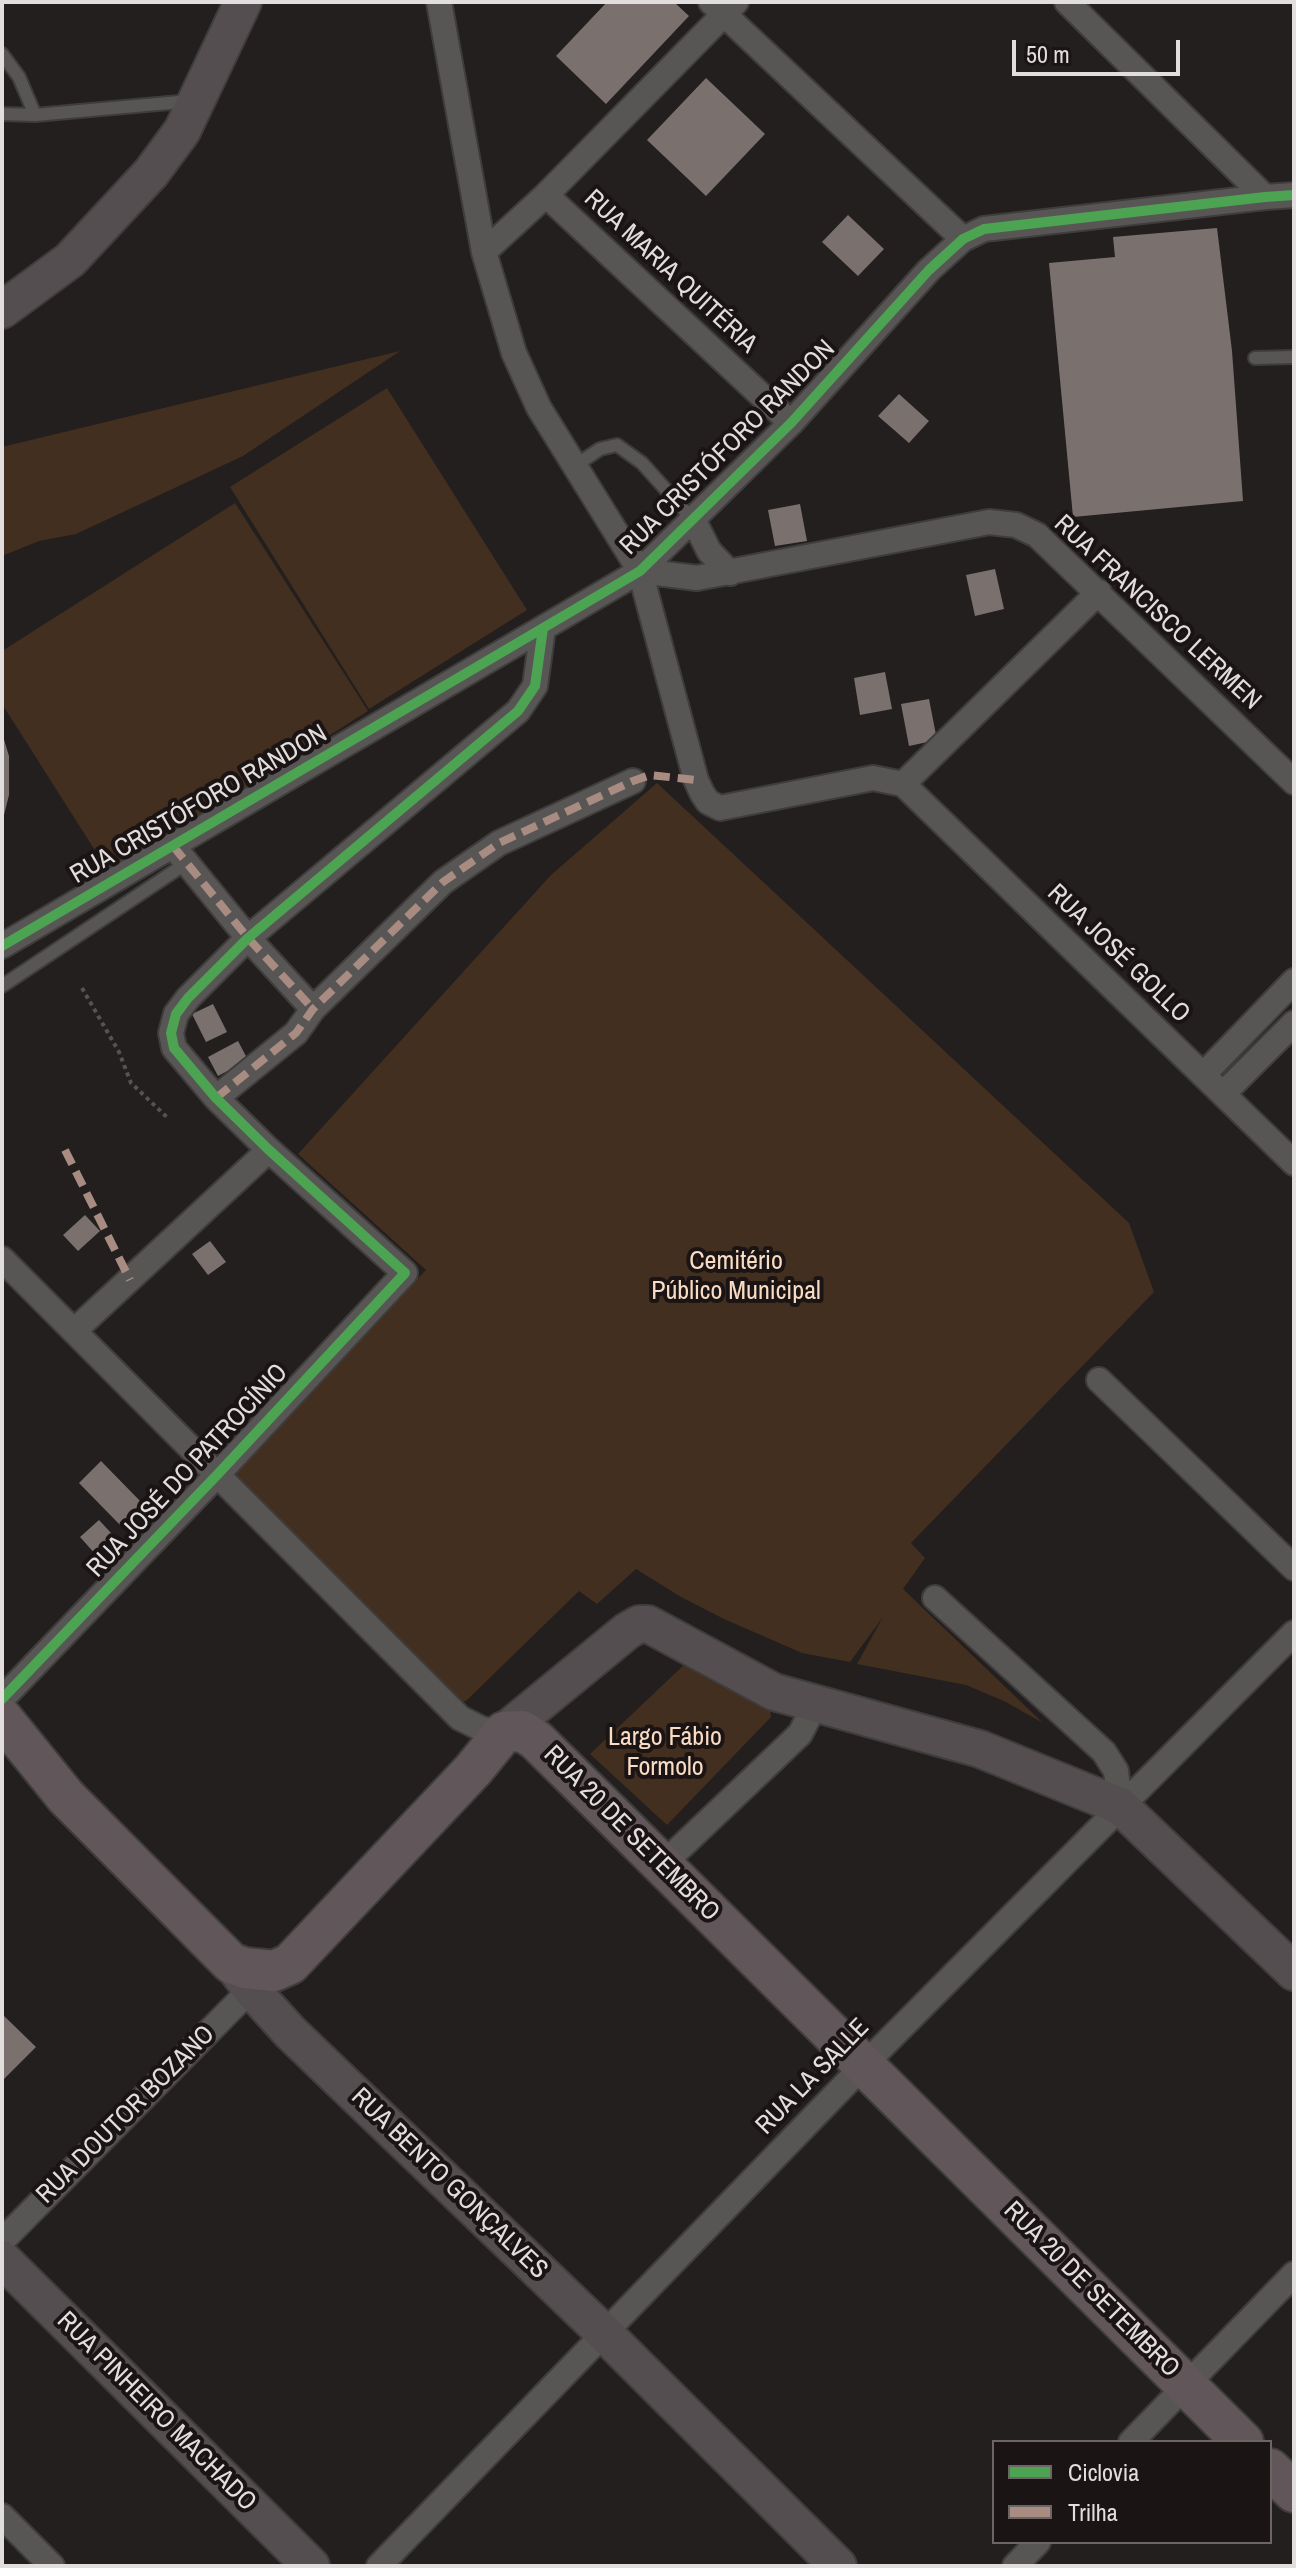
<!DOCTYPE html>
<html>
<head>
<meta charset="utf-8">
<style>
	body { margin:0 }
	#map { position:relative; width:1296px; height:2568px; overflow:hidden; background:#231f1f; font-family:"Archivo Narrow",sans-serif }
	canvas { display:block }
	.frame { position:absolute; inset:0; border:4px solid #e3dede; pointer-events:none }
	.legend { position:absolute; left:992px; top:2440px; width:280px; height:104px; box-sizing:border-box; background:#1b1414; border:2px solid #6b6565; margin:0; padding:10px 14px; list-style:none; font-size:24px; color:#e3dede }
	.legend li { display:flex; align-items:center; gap:16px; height:40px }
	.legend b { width:40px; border:2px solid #6b6565 }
	.scale { position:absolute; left:1012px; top:40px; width:168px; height:36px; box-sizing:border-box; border:4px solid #e3dede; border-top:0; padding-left:10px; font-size:24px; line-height:28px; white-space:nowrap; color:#e3dede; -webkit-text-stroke:6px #1b1414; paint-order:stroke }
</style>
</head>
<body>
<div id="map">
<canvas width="1296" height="2568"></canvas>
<div class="frame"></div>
<ul class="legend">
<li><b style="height:10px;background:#4ca352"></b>Ciclovia</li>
<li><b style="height:10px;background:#a88b81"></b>Trilha</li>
</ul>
<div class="scale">50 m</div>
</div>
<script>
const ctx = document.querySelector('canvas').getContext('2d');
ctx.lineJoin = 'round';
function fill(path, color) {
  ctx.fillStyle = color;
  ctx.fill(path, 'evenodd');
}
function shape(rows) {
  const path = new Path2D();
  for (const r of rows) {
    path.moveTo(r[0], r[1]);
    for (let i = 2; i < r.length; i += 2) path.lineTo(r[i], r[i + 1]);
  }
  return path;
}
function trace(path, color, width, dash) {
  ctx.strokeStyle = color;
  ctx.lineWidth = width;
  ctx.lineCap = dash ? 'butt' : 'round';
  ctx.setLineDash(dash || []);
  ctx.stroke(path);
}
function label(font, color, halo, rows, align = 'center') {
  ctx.font = font + ' "Archivo Narrow",sans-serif';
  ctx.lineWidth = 8;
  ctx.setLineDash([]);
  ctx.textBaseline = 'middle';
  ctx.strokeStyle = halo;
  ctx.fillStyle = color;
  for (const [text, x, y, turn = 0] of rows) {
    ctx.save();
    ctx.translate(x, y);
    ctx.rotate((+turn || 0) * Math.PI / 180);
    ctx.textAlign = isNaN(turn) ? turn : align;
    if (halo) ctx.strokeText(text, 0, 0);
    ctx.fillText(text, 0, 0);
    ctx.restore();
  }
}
const green = shape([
	[400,351,243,456,76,534,39,541,2,556,2,447],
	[387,388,527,610,369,709,230,487],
	[235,503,368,711,110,874,2,704,2,651],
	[657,783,1129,1223,1154,1292,911,1543,925,1558,903,1589,1043,1723,1004,1701,966,1685,857,1664,883,1617,850,1662,802,1653,724,1619,681,1597,636,1569,597,1604,579,1591,466,1701,458,1701,229,1471,426,1270,298,1154,551,875],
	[687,1662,737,1694,765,1704,770,1709,771,1717,667,1825,590,1754]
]);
const building = shape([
	[607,2,674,2,689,16,606,104,556,56],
	[706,78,765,134,706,196,647,140],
	[848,215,884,249,858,276,822,242],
	[1217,228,1232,351,1243,501,1073,517,1049,263,1115,257,1113,237],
	[899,394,929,421,909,443,878,416],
	[800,504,807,541,775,546,768,510],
	[995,569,1004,609,975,616,966,575],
	[885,672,892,709,860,715,854,678],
	[929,699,937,740,909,746,901,704],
	[2,733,9,756,9,795,3,819],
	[213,1004,227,1032,206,1042,192,1014],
	[238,1041,248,1060,218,1076,208,1057],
	[85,1215,100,1231,78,1251,63,1235],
	[210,1241,226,1262,208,1275,192,1254],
	[101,1461,142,1503,120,1525,79,1483],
	[99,1520,124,1547,105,1565,80,1537],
	[2,2014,36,2047,2,2081]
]);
const path = shape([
	[82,988,119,1052,131,1083,169,1119]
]);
const lane = shape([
	[2,54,19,77,35,115],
	[2,114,35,115,191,101],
	[1255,358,1294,357],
	[576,465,600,449,617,445,642,463,694,521],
	[2,986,185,864]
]);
const street = shape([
	[439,2,484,252,514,353,539,408,640,571,696,780,702,793,708,802,720,808,873,778,903,784],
	[711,2,963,239],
	[1067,2,1265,197],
	[546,195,791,423],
	[484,252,546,195,736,2],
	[694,521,709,551,730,573],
	[640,571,697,578,989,522,1016,525,1037,535,1294,782],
	[903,784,1294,1163],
	[903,784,1099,592],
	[173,846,248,938,313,1009],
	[2,946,640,571,791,423,929,270,963,239,984,229,1265,197,1294,195],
	[1203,1075,1294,981],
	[1223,1094,1294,1023],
	[216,1098,296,1033,313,1009,443,882,499,843,633,781],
	[2,1259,460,1718,482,1729,504,1732],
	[74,1331,269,1150],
	[1099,1380,1294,1568],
	[935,1598,1104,1752,1116,1771,1120,1806],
	[2,1699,217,1475,405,1273,269,1150,216,1098,174,1048,171,1033,176,1014,188,998,248,938,518,711,535,686,543,628],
	[662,1865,800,1734,815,1705],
	[2,2241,251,1989],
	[1131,2442,1294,2274],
	[2,2516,52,2566],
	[379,2566,864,2065,1294,1633],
	[1015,2566,1038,2542]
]);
const secondary = shape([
	[2,310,70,260,151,173,182,131,243,2],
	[504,1732,627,1631,639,1624,648,1624,774,1692,980,1749,1120,1806,1294,1972],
	[231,1963,251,1989,290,2032,604,2333,838,2566],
	[2,2259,311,2566]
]);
const primary = shape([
	[2,1718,66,1797,231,1963,245,1968,274,1971,290,1964,473,1770,504,1732,522,1731,536,1740,609,1812,1243,2442],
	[1270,2469,1294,2492]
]);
const quiet = shape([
	[173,846,248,938,313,1009],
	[216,1098,296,1033,313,1009,443,882,499,843,633,781,650,775,696,780],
	[65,1150,130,1280]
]);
const cycleway = shape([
	[2,946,640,571,791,423,929,270,963,239,984,229,1265,197,1294,195],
	[2,1699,217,1475,405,1273,269,1150,216,1098,174,1048,171,1033,176,1014,188,998,248,938,518,711,535,686,543,628]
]);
const streetNames = [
	["RUA MARIA QUITÉRIA",670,272,43],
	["RUA CRISTÓFORO RANDON",728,448,-45],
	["RUA FRANCISCO LERMEN",1157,613,43],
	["RUA CRISTÓFORO RANDON",199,805,-30],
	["RUA JOSÉ GOLLO",1118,954,44],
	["RUA JOSÉ DO PATROCÍNIO",188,1471,-47],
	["RUA 20 DE SETEMBRO",631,1834,45],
	["RUA LA SALLE",813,2077,-46],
	["RUA DOUTOR BOZANO",126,2115,-45],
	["RUA BENTO GONÇALVES",449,2184,44],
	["RUA 20 DE SETEMBRO",1091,2290,45],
	["RUA PINHEIRO MACHADO",156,2412,45]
];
const parkNames = [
	["Cemitério",736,1262],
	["Público Municipal",736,1292],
	["Largo Fábio",665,1738],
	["Formolo",665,1768]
];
fill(green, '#422f1f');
fill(building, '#7a716f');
trace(lane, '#3f3c3c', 16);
trace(street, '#3f3c3c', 28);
trace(secondary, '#3f3c3c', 40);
trace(primary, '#3f3c3c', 44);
trace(path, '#555353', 4, [4, 4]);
trace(lane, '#585555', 12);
trace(street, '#585555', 24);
trace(secondary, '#554e50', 36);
trace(primary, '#61565a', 40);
trace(quiet, '#a88b81', 8, [16, 8]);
trace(cycleway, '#4ca352', 10);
label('26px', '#e3dede', '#1b1414', streetNames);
label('26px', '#f9dcc3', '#1b1414', parkNames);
</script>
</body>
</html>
